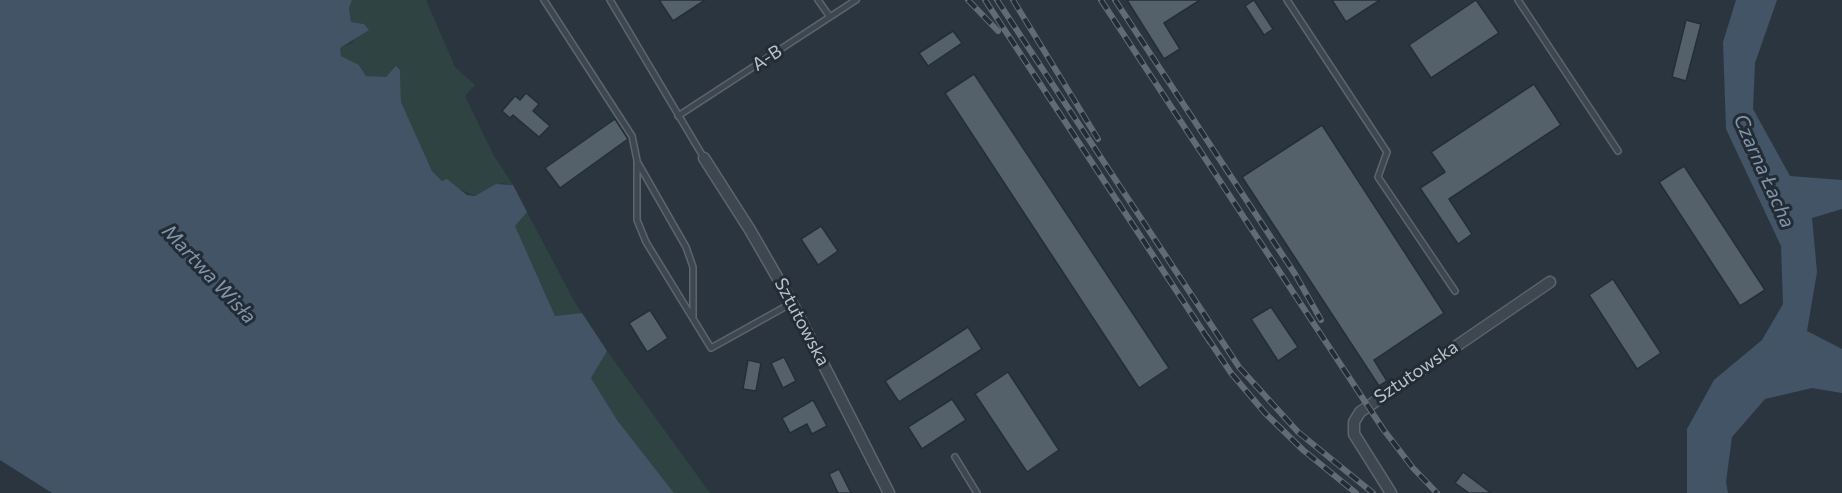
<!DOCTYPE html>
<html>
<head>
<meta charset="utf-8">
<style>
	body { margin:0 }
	canvas { display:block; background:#2a353f }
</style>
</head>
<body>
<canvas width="1842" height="493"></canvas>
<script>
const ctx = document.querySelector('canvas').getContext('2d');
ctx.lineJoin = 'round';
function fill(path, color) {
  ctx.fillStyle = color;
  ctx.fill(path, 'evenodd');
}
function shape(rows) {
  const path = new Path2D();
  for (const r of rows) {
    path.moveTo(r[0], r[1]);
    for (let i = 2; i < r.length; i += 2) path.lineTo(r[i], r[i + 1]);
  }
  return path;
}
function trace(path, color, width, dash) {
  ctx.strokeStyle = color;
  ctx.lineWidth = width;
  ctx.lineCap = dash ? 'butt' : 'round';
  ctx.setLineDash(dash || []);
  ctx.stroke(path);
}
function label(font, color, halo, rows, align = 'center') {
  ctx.font = font + ' Commissioner,sans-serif';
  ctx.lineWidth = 6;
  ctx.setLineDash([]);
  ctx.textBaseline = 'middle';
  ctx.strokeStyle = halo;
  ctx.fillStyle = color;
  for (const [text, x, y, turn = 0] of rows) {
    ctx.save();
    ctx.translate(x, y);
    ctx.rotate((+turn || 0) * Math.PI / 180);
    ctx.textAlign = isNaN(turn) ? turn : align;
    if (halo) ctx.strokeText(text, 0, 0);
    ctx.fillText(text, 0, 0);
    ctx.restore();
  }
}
const green = shape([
	[352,0,426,0,455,67,475,85,465,96,494,156,513,185,502,183,475,196,442,181,432,171,401,102,400,70,386,78,366,76,359,65,341,56,339,48,352,43,364,24,351,22,349,8],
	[527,212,575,303,582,313,555,316,514,225],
	[607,351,710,493,674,493,617,420,591,378]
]);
const water = shape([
	[0,0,352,0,349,8,351,22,364,24,369,30,340,48,341,56,359,65,366,76,386,77,396,66,400,70,401,102,432,171,442,181,447,179,467,195,475,196,496,184,513,185,527,212,515,226,555,316,582,313,607,351,591,378,617,420,674,493,52,493,0,460],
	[1736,0,1777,0,1755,63,1753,109,1790,176,1842,180,1842,209,1812,218,1817,272,1807,331,1842,349,1842,393,1812,388,1765,399,1732,437,1726,482,1728,493,1687,493,1687,429,1714,380,1762,340,1783,304,1781,246,1726,129,1723,42]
]);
const building = shape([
	[659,0,705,0,673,21,659,0],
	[1127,0,1200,0,1164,23,1180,49,1164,59,1127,0],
	[1254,0,1273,29,1264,35,1245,6,1254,0],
	[1332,0,1380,0,1346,22,1332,0],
	[1476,0,1499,33,1431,78,1409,45,1476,0],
	[1686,20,1701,24,1686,81,1672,77,1686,20],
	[953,31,962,43,928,66,919,53,953,31],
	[974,74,1169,368,1139,388,945,93,974,74],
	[1534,84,1561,125,1449,199,1472,234,1458,244,1420,188,1445,172,1431,152,1534,84],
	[526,93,539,104,533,111,550,126,539,137,513,115,510,118,502,111,515,96,520,100,526,93],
	[615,119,628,139,560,188,545,168,615,119],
	[1322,125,1444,313,1374,360,1387,381,1379,386,1242,177,1322,125],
	[1684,166,1765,290,1740,306,1659,182,1684,166],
	[821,226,838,251,818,265,801,239,821,226],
	[1613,279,1661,353,1637,369,1589,295,1613,279],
	[1271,307,1298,347,1278,361,1251,319,1271,307],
	[650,310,668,338,647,352,629,323,650,310],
	[968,327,982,349,899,402,885,381,968,327],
	[784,357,796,381,783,388,771,363,784,357],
	[748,360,761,363,756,391,743,389,748,360],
	[1008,372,1059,450,1027,472,975,394,1008,372],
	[952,399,966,420,922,449,908,427,952,399],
	[813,400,827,426,812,434,807,424,790,433,782,418,813,400],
	[839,469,851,493,838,493,829,474,839,469],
	[1463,472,1491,493,1469,493,1455,483,1463,472]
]);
const service = shape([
	[544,0,632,136,637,160,637,220,646,242,711,348,792,303],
	[610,0,704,158],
	[818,0,830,17],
	[1287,0,1387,152,1378,177,1455,291],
	[1518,0,1618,151],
	[678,116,856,0],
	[638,163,686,247,693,267,693,317],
	[955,457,977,493]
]);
const minor = shape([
	[704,158,750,230,792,303,889,493],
	[1391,493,1354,434,1354,422,1360,412,1550,282]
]);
const rail = shape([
	[968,0,998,31],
	[985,0,1210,342],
	[997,0,1239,367,1298,432,1373,493],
	[1013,0,1098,139],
	[1101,0,1383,429,1413,468,1437,493],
	[1115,0,1295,274,1321,320],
	[1207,337,1231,373,1265,413,1303,450,1356,493]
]);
const streetNames = [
	["A-B",767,58,-33],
	["Sztutowska",802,322,62],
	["Sztutowska",1416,372,-34]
];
const waterNames = [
	["Czarna Łacha",1764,171,66],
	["Martwa Wisła",209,274,47]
];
fill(green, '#2f4342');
fill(water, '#425466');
fill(building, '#54606a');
trace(building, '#252e37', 1.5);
trace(service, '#5c656d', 8);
trace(minor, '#5c656d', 13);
trace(service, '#3e474f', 5);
trace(minor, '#3e474f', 10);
trace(rail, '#616b76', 6);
trace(rail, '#232c35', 4, [11]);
label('18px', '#bbc2ca', '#232c35', streetNames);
label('italic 20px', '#8095a9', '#232c35', waterNames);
</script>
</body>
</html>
